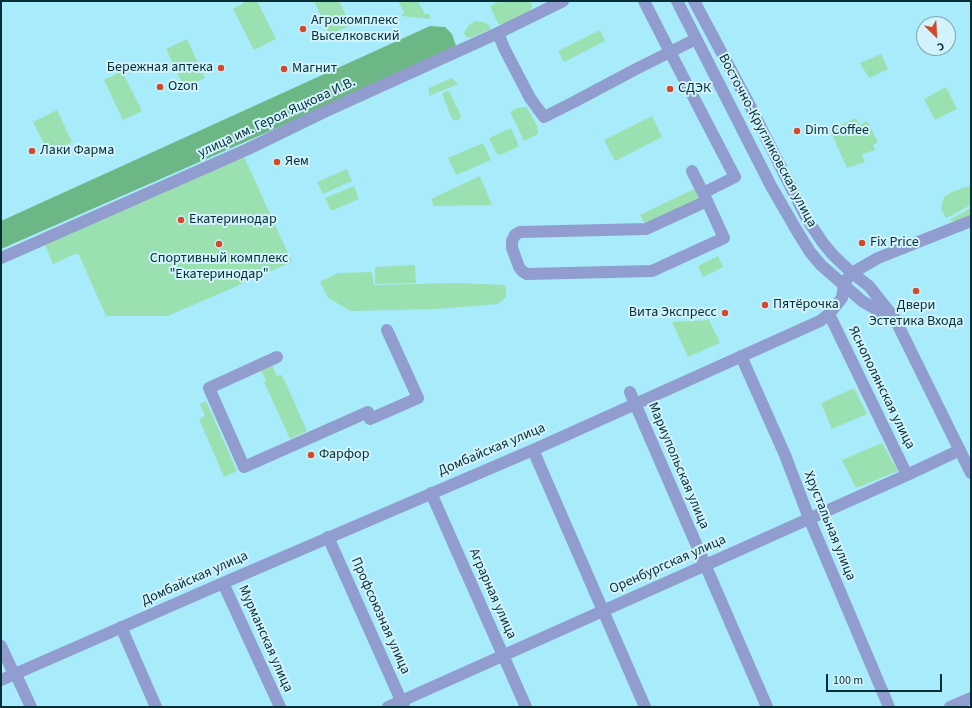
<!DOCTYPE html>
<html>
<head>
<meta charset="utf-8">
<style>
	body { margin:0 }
	#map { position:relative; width:972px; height:708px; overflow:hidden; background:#a8ecfc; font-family:"Source Sans 3",sans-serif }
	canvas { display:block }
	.frame { position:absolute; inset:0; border:2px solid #082f37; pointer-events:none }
	.north { position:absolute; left:916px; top:16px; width:40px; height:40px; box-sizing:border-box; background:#d2f3fb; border:1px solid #81a5ad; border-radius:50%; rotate:156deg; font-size:11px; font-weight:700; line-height:16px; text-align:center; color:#082f37 }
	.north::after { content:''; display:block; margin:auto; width:14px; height:18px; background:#d3492a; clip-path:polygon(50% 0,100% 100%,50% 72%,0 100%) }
	.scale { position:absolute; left:826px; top:674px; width:116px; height:18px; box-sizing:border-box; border:2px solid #082f37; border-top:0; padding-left:5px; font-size:12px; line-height:14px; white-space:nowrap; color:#082f37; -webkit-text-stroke:3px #d2f3fb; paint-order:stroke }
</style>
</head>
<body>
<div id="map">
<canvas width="972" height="708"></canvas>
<div class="frame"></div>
<div class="north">С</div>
<div class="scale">100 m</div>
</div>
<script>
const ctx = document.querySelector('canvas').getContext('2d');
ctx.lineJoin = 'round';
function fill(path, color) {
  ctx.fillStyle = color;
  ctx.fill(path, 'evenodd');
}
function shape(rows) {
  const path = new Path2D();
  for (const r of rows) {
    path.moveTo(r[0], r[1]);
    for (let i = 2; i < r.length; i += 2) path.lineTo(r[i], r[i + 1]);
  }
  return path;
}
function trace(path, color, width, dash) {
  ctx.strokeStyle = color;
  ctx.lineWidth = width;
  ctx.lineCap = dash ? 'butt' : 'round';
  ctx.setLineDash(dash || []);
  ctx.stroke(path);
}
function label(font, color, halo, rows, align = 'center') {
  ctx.font = font + ' "Source Sans 3",sans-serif';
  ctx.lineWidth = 4;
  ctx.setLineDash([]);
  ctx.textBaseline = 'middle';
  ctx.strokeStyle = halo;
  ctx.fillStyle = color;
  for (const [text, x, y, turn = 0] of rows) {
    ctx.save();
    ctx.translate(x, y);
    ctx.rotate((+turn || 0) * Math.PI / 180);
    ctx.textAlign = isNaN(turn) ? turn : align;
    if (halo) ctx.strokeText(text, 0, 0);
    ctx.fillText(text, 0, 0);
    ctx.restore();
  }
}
const green = shape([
	[247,1,257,1,276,39,254,50,233,9],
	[314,1,339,1,351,25,330,35],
	[398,1,418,1,425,14,430,14,430,19,401,16,404,12],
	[500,1,530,1,532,6,530,14,506,25,498,24,490,6],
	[475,21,484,22,489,25,491,29,470,38,466,37,464,33,468,26],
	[600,30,605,41,564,62,558,51],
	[187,39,205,78,184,87,166,49],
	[881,54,888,69,869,78,860,63],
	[122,71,142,111,123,120,104,80],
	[452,78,458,84,429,96,429,88],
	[946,87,957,109,935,120,924,99],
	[448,91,450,93,460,113,461,118,455,121,451,117,443,96,443,93],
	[527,107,537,126,538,134,524,141,510,112,517,108],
	[57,110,72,142,49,154,33,122],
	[652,116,662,137,615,161,604,140],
	[856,118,860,125,867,121,878,142,873,145,875,150,862,154,865,162,847,168,830,130],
	[511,128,519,146,501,155,496,153,489,138],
	[483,143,491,160,456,175,448,158],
	[242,152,292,262,168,316,106,316,79,255,75,254,53,264,43,240],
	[347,169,352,181,323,194,317,182],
	[480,176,492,205,434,206,431,199],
	[971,185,971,205,946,218,941,210,943,200,945,196,952,192],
	[354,186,359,199,331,211,325,198],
	[694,189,700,201,646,226,640,215],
	[971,208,971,216,955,222,949,220],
	[718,256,723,267,703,277,698,266],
	[415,265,416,283,375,284,375,267],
	[372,272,374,285,457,283,505,285,506,288,506,297,498,304,437,309,351,311,328,298,320,282,338,273],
	[709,320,720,343,688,357,672,322],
	[272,365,277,376,282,375,307,431,290,439,264,382,266,381,261,371],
	[854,388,867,414,832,429,821,403],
	[206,401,237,471,224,477,199,419,205,416,200,404],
	[882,443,898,471,856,488,842,460]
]);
const forest = shape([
	[430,26,445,27,452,34,457,49,1,249,1,221]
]);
const minor = shape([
	[644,1,670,52,735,177,703,193],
	[677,1,771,186,797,231,810,252,821,265,862,301,888,316],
	[694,1,747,100,807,219,823,243,833,255,852,273,869,286,895,319,971,473],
	[498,33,504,48,530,98,544,117,572,103,638,68,696,39],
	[692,171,707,201,646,229,520,232,515,235,512,241,512,248,519,267,522,271,527,274,652,271,724,238,707,201],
	[1,258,248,149,324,112,498,33,563,1],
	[829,314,907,475],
	[741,356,785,455,809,518,889,707],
	[277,357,209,388,244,467,368,412,370,419,418,398,387,330],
	[630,392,767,707],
	[533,450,645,707],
	[431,493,526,707],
	[328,537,404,707],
	[223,583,280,707],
	[121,627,156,707],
	[1,646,14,674,18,679,31,707],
	[1,680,223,583,533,450,820,321,829,314,842,298,844,285,847,279,852,273,878,258,971,221],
	[388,707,907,475,960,450],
	[950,707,971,698]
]);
const markers = [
	[303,29,4,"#d3492a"],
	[221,68,4,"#d3492a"],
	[284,69,4,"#d3492a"],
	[160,87,4,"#d3492a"],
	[670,89,4,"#d3492a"],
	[797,131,4,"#d3492a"],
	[32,151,4,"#d3492a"],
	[277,162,4,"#d3492a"],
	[181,220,4,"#d3492a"],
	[862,243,4,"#d3492a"],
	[219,244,4,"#d3492a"],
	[916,291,4,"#d3492a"],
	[765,305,4,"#d3492a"],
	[725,313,4,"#d3492a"],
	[311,455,4,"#d3492a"]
];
const poiNames = [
	["Агрокомплекс",311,21],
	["Выселковский",311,37],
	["Бережная аптека",213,68,"right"],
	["Магнит",292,69],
	["Ozon",168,87],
	["СДЭК",678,89],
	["Dim Coffee",805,131],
	["Лаки Фарма",40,151],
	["Яем",285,162],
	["Екатеринодар",189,220],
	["Fix Price",870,243],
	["Спортивный комплекс",219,259,"center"],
	["\"Екатеринодар\"",219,275,"center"],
	["Пятёрочка",773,305],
	["Двери",916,306,"center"],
	["Эстетика Входа",916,322,"center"],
	["Вита Экспресс",717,313,"right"],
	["Фарфор",319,455]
];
const streetNames = [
	["улица им. Героя Яцкова И.В.",277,118,-25],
	["Восточно-Кругликовская улица",767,141,62],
	["Яснополянская улица",881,388,64],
	["Домбайская улица",492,450,-23],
	["Мариупольская улица",678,466,67],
	["Хрустальная улица",829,526,68],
	["Оренбургская улица",668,565,-24],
	["Домбайская улица",195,579,-24],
	["Аграрная улица",492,594,66],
	["Профсоюзная улица",380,616,66],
	["Мурманская улица",265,639,66]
];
fill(green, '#9be0b1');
fill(forest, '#6db786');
trace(minor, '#919dce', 12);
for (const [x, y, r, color] of markers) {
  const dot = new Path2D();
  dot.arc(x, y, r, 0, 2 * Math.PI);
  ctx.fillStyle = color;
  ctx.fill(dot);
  trace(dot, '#d2f3fb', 1.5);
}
label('14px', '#082f37', '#d2f3fb', poiNames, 'left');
label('14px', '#082f37', '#d2f3fb', streetNames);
</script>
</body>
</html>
